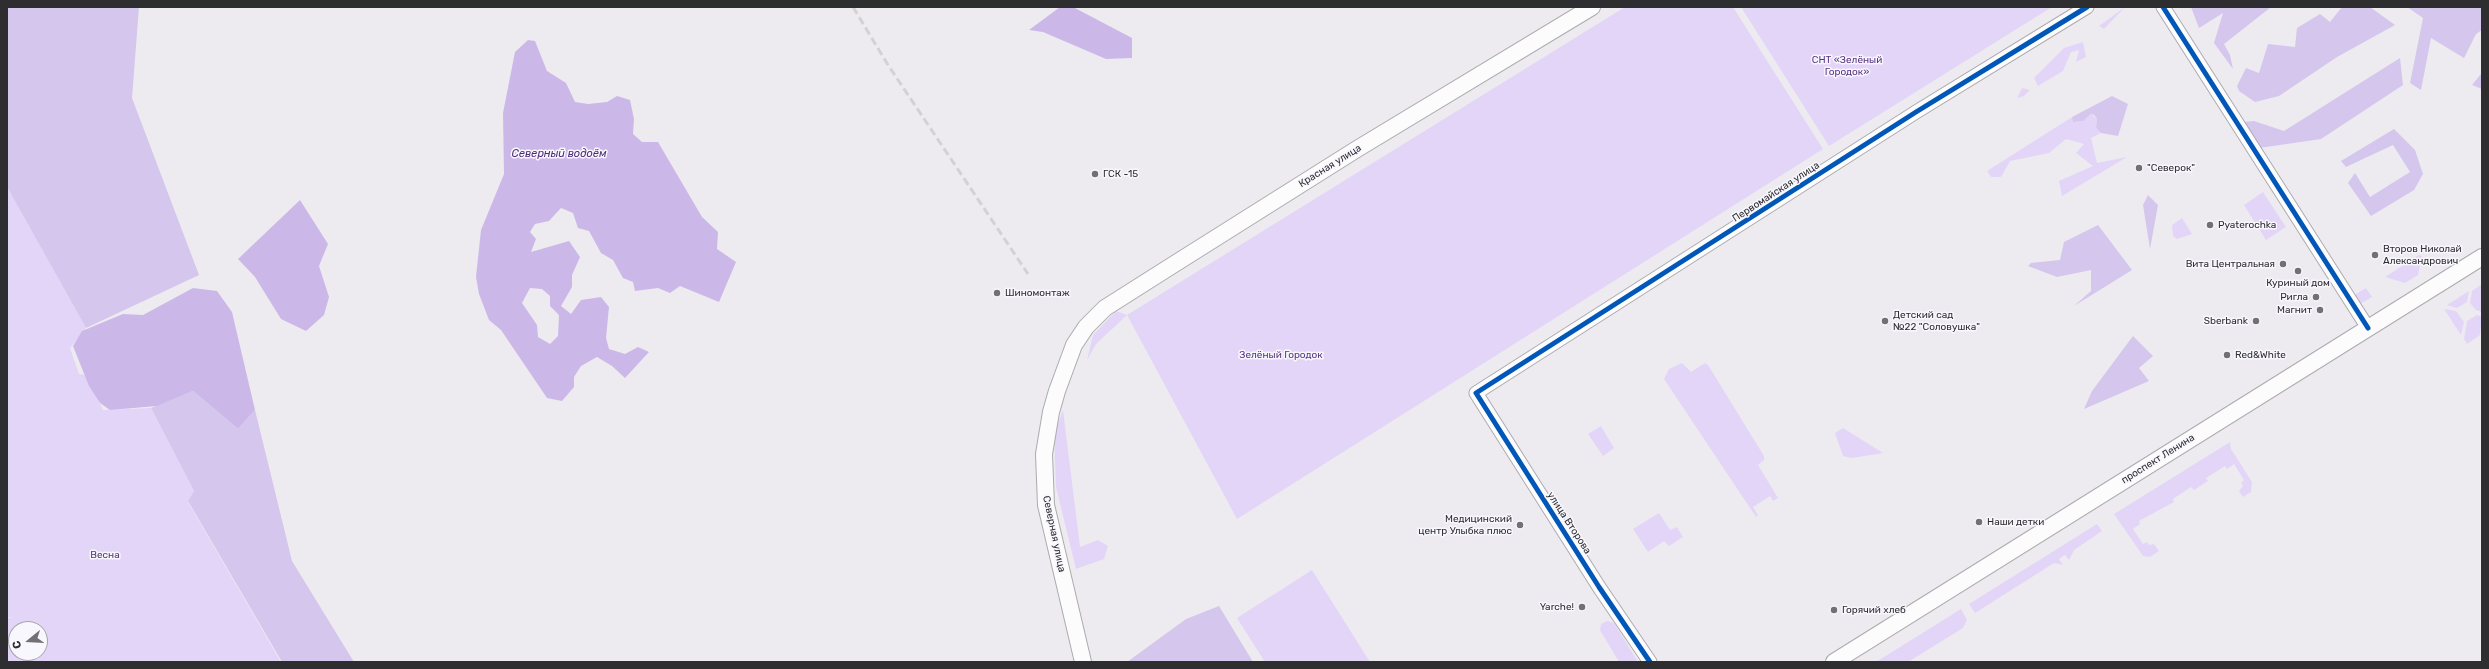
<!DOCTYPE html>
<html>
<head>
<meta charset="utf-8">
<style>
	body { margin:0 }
	#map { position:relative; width:2489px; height:669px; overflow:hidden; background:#edebf0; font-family:Rubik,sans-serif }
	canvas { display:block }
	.frame { position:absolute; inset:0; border:8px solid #2e2d30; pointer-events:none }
	.north { position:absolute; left:8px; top:621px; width:40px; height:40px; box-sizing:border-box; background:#f9f7fe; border:1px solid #a8a6ac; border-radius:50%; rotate:252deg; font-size:11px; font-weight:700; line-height:16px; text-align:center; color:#2e2d30 }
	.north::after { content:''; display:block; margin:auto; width:14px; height:18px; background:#717073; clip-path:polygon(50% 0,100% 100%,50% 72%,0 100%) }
</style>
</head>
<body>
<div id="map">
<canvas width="2489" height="669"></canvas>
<div class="frame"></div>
<div class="north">С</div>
</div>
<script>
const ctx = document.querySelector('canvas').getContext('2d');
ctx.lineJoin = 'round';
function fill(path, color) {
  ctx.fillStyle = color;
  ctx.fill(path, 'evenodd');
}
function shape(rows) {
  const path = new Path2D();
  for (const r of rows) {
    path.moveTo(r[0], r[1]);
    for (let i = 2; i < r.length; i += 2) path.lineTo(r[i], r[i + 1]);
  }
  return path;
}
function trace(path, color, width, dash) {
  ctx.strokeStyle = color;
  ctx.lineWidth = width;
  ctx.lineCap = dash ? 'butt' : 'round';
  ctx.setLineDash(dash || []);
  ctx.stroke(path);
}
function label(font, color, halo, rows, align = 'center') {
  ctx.font = font + ' Rubik,sans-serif';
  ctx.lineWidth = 3;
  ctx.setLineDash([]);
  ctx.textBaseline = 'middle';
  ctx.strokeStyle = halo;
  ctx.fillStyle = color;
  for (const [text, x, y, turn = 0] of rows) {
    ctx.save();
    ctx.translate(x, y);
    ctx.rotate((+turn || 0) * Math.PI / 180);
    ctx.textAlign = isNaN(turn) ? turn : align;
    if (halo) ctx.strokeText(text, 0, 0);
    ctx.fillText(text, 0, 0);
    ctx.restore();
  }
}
const green = shape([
	[1625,7,1733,7,1823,149,1237,519,1127,315,1096,344,1087,360,1093,335,1116,311,1127,315],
	[1741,7,2052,7,1829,146],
	[2125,7,2104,29,2099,26],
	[2083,42,2086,57,2076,62,2079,50,2071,52,2063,71,2038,86,2034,78,2064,48],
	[2022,88,2030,90,2024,96,2017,98],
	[2091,114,2097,119,2096,128,2101,133,2091,138,2097,163,2127,157,2062,196,2059,181,2093,166,2076,153,2084,144,2066,139,2049,153,2010,161,2001,177,1991,177,1987,171,2072,117,2074,122,2082,121],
	[7,187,86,328,70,348,79,374,86,375,103,410,151,408,194,491,188,502,281,662,7,662,7,618,13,617,7,617],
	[16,629,40,629,40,653,16,653],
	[2263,192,2286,227,2266,240,2244,205],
	[2182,218,2192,234,2177,239,2173,236,2172,225],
	[2419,255,2422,256,2418,275,2405,283,2385,277],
	[2482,284,2482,312,2476,310,2470,303,2472,291],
	[2366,288,2372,297,2360,304,2354,295],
	[2469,291,2467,302,2457,308,2447,305],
	[2444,309,2456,311,2464,322,2461,335],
	[2477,315,2482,317,2480,335,2467,344,2464,339,2467,321],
	[1682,363,1691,372,1705,363,1708,365,1764,456,1764,460,1758,465,1778,498,1773,501,1770,496,1753,507,1758,515,1756,517,1664,379,1669,369],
	[1063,410,1080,547,1098,540,1108,546,1104,559,1076,569,1056,487,1054,435],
	[1601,426,1614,448,1603,456,1588,434],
	[1843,428,1883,453,1852,458,1843,456,1835,433],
	[2230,442,2231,449,2252,482,2251,492,2243,497,2239,491,2243,486,2241,483,2244,480,2234,464,2227,469,2225,466,2206,478,2208,481,2194,490,2191,487,2173,499,2174,502,2139,521,2140,524,2133,529,2143,544,2147,542,2149,545,2154,544,2159,551,2150,557,2143,556,2114,514],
	[1659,513,1670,530,1677,527,1683,537,1669,546,1664,541,1648,552,1633,529],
	[2097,524,2102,531,2074,550,2069,560,2065,555,2059,559,2063,565,2054,563,1975,613,1969,604],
	[1312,570,1370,662,1265,662,1237,618],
	[1961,609,1967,620,1963,628,1908,662,1876,662],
	[1607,621,1614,623,1638,662,1619,662,1600,630,1601,624]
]);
const forest = shape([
	[7,7,139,7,132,98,199,275,86,328,7,187],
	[2191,7,2271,7,2224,44,2230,55,2233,69,2214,43,2223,13,2199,28],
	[2342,7,2370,7,2395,25,2337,57,2279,96,2255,102,2239,91,2237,86,2246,68,2259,73,2268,44,2295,47,2297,28,2320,14,2330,22],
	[2482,7,2482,30,2476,34,2464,58,2431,38,2421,90,2410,83,2423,18,2407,7],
	[2400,58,2403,85,2321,139,2259,148,2243,122,2254,121,2284,131],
	[2482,74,2482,89,2472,85,2480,75],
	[2112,96,2128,104,2118,136,2101,133,2096,128,2097,119,2094,115,2091,114,2083,121,2073,122,2072,117],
	[2394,129,2415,150,2423,174,2414,190,2371,216,2348,183,2355,173,2370,197,2410,172,2393,145,2346,167,2341,161],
	[2148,195,2158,205,2150,249,2143,205],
	[2098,225,2132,270,2074,306,2091,291,2091,270,2057,277,2028,266,2031,263,2060,260,2064,242],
	[2133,336,2153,356,2139,368,2149,381,2084,409,2092,391],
	[193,391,238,429,255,410,292,561,354,662,282,662,188,501,194,491,151,408],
	[1219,606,1253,662,1127,662,1186,619]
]);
const water = shape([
	[1060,7,1073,7,1132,38,1132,58,1106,59,1043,32,1029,30],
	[528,40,535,41,547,71,566,83,575,102,588,104,607,102,617,96,630,100,634,119,633,134,642,142,658,142,702,217,718,232,717,249,736,262,719,302,680,286,670,293,658,288,635,291,633,282,623,278,613,260,601,253,589,231,578,228,573,213,561,208,549,221,535,224,530,232,536,239,531,252,569,241,580,257,572,275,572,287,561,306,571,314,581,300,601,297,609,307,606,338,609,349,625,354,638,347,649,352,625,378,612,366,597,357,581,366,574,377,574,387,562,401,547,398,501,330,489,320,479,294,476,277,481,230,504,174,503,113,515,52],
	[530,288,542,289,550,296,550,306,559,315,558,336,550,344,538,337,537,325,522,303],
	[300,200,328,244,319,266,329,297,324,315,306,331,281,319,255,277,238,259],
	[193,288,217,291,232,312,255,410,238,429,193,391,157,406,110,410,100,403,89,386,73,346,82,331,123,314,143,315]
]);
const minor = shape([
	[2163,7,2368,328],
	[1650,662,1599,587,1476,393,1916,112,2087,7]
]);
const major = shape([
	[1083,662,1046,505,1044,454,1051,412,1057,391,1074,345,1086,327,1105,308,1176,263,1357,149,1592,7],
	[1834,662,2482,257]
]);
const rail = shape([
	[853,7,888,65,1028,274]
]);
const cycleway = shape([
	[2163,7,2368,328],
	[1650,662,1599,587,1476,393,1916,112,2087,7]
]);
const markers = [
	[2139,168,4,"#717073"],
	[1095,174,4,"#717073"],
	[2210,225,4,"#717073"],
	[2375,255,4,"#717073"],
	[2283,264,4,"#717073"],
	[2298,271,4,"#717073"],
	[997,293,4,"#717073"],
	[2316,297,4,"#717073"],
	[2320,310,4,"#717073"],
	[1885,321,4,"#717073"],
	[2256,321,4,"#717073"],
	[2227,355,4,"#717073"],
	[1979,522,4,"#717073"],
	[1520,525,4,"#717073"],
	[1582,607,4,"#717073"],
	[1834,610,4,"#717073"]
];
const parkNames = [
	["СНТ «Зелёный",1847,60],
	["Городок»",1847,72],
	["Зелёный Городок",1281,355],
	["Весна",105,555]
];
const streetNames = [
	["Красная улица",1330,166,-32],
	["Первомайская улица",1776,192,-33],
	["проспект Ленина",2158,459,-32],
	["улица Второва",1569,523,57],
	["Северная улица",1054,534,78]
];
const poiNames = [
	["\"Северок\"",2147,168],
	["ГСК -15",1103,174],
	["Pyaterochka",2218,225],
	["Второв Николай",2383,249],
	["Александрович",2383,261],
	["Вита Центральная",2275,264,"right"],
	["Куриный дом",2298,283,"center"],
	["Шиномонтаж",1005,293],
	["Ригла",2308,297,"right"],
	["Магнит",2312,310,"right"],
	["Детский сад",1893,315],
	["№22 \"Соловушка\"",1893,327],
	["Sberbank",2248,321,"right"],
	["Red&White",2235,355],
	["Медицинский",1512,519,"right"],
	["центр Улыбка плюс",1512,531,"right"],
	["Наши детки",1987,522],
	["Yarche!",1574,607,"right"],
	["Горячий хлеб",1842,610]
];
const waterNames = [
	["Северный водоём",559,154]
];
fill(green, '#e3d5f8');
fill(forest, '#d5c6ed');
fill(water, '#cbb8e8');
trace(minor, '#acaaad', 15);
trace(major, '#acaaad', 18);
trace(minor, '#fcfcfd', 13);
trace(major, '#fcfcfd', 16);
trace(rail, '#d3d2d3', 3, [8, 4]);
trace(cycleway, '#0057b8', 5);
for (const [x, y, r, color] of markers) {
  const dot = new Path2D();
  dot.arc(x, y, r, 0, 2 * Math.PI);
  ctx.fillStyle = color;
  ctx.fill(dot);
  trace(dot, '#f9f7fe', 1.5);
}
label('10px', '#583482', '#f9f7fe', parkNames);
label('10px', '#2e2d30', '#f9f7fe', streetNames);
label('10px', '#2e2d30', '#f9f7fe', poiNames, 'left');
label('italic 11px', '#4e2a77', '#f9f7fe', waterNames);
</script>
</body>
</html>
